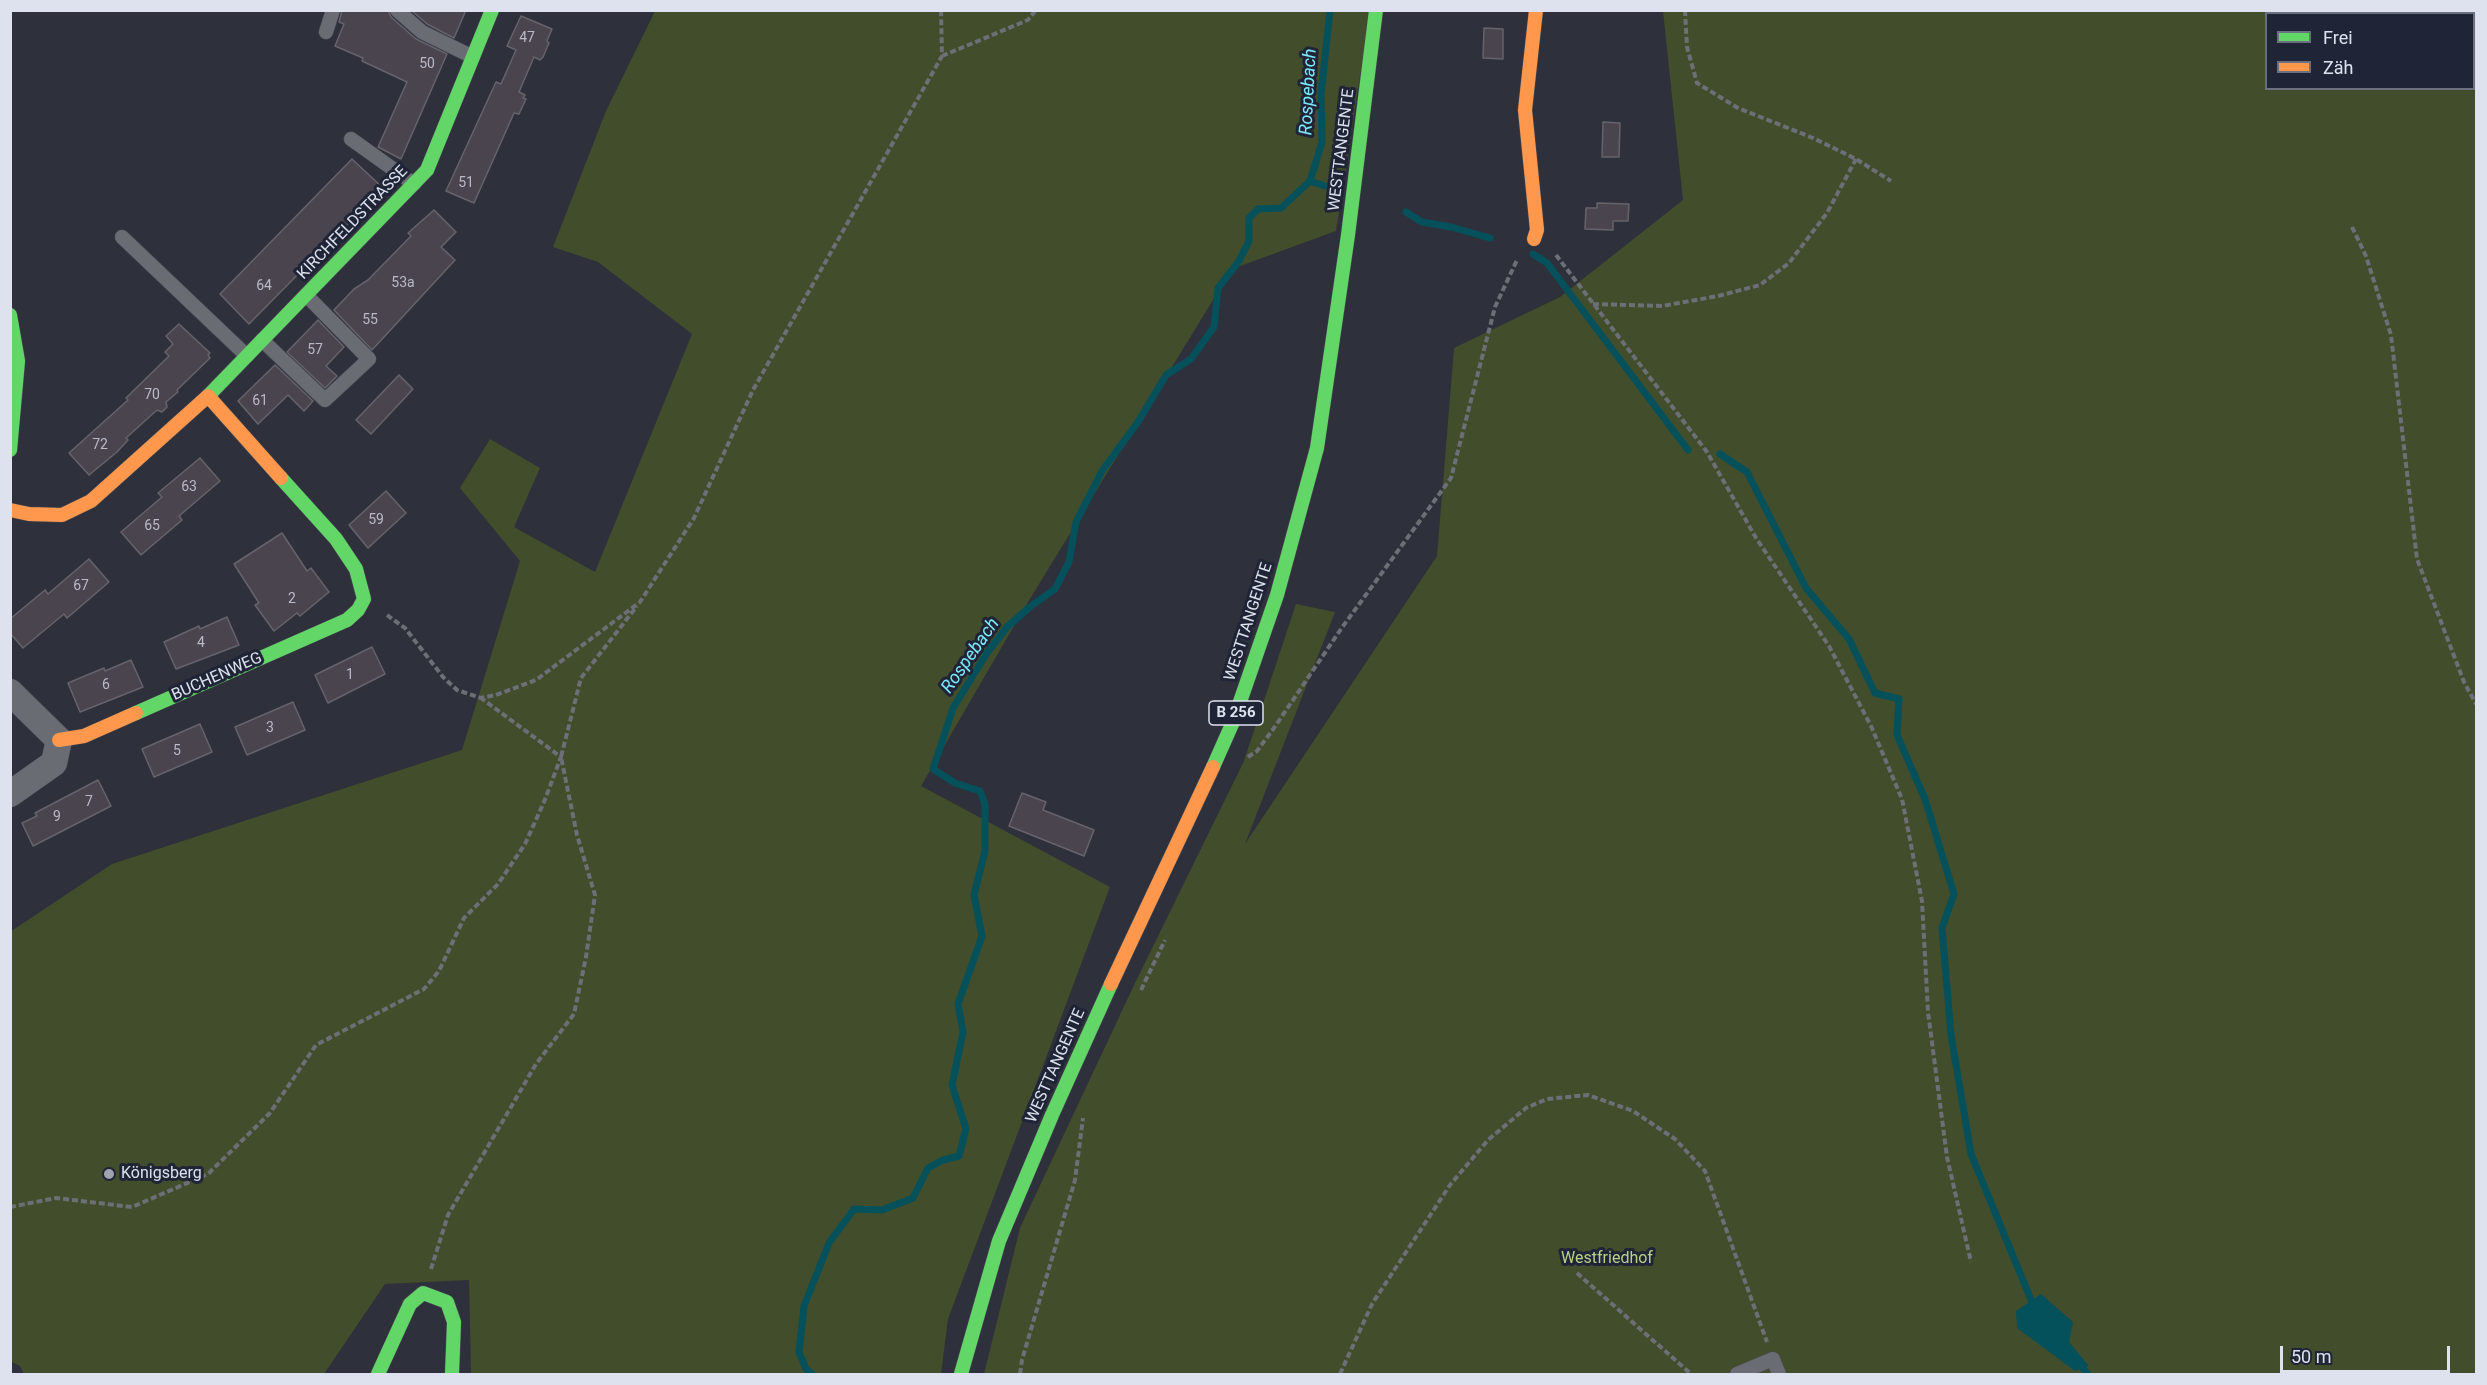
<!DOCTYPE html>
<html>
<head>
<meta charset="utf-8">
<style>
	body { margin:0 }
	#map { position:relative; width:2487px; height:1385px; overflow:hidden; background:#2e313b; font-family:Roboto,sans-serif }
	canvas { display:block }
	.frame { position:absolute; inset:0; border:12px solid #dee2ee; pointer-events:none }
	.legend { position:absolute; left:2265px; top:12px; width:210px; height:78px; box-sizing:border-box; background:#1f2436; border:2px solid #6b7080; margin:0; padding:8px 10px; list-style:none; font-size:18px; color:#dee2ee }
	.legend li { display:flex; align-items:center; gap:12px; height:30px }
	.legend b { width:30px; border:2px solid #6b7080 }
	.scale { position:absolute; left:2280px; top:1346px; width:170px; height:27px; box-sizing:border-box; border:3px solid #dee2ee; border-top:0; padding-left:8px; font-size:18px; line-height:21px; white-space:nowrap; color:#dee2ee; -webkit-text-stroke:4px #1f2436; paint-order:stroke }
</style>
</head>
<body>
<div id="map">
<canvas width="2487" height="1385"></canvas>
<div class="frame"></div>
<ul class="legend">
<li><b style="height:8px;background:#63d668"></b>Frei</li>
<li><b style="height:8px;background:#ff974d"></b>Zäh</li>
</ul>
<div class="scale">50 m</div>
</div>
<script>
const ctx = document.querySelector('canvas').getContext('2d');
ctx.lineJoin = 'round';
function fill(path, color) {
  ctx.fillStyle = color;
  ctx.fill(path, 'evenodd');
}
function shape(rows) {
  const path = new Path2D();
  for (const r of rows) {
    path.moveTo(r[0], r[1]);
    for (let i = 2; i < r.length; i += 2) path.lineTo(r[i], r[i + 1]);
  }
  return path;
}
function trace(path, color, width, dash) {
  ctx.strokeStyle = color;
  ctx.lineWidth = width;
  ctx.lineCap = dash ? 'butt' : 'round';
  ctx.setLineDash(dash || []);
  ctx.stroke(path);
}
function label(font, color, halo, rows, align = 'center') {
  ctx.font = font + ' Roboto,sans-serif';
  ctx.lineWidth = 6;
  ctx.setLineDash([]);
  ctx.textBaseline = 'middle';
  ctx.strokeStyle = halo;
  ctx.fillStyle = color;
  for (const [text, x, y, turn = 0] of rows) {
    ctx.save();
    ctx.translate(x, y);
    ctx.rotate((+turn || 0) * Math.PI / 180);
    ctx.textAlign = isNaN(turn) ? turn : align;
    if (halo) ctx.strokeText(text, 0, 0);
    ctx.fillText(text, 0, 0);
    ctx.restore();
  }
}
const green = shape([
	[655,11,1370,11,1336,231,1232,269,1025,607,921,786,1110,887,948,1319,941,1374,471,1374,469,1280,385,1284,324,1374,24,1374,20,1366,10,1361,10,932,112,864,462,750,520,561,460,488,490,439,540,468,514,527,595,572,692,334,598,262,553,247,606,111],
	[1663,11,2476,11,2476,1374,984,1374,1020,1228,1135,983,1244,761,1296,604,1335,612,1245,844,1437,556,1454,348,1560,297,1683,200],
	[2266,14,2474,14,2474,88,2266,88]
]);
const water = shape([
	[2041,1294,2073,1322,2069,1342,2089,1366,2075,1371,2017,1328,2016,1311]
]);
const stream = shape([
	[1310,181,1325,186],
	[1406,212,1422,222,1451,227,1490,238],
	[1533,254,1547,263,1688,450],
	[1720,454,1747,472,1806,588,1849,639,1875,693,1899,699,1897,735,1925,799,1954,894,1942,928,1951,1035,1971,1154,2034,1307],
	[2078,1363,2088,1374],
	[812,1374,806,1369,799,1352,804,1306,829,1243,854,1209,882,1210,913,1198,928,1168,943,1160,959,1156,966,1129,952,1085,963,1032,958,1004,982,936,974,895,985,851,985,804,980,791,955,783,933,769,953,708,987,653,1007,627,1031,606,1055,589,1069,562,1076,522,1102,471,1138,422,1166,375,1191,359,1214,327,1218,288,1239,261,1249,241,1249,218,1258,209,1281,208,1310,181,1322,142,1321,94,1330,10]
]);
const building = shape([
	[342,10,388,10,391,17,416,39,447,54,401,159,378,147,407,82,362,61,363,58,335,46,344,24,339,22,342,10],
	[411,10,466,10,454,38,427,24,411,10],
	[521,16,552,29,547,41,549,43,543,57,540,60,534,57,519,92,525,95,523,98,526,99,519,114,514,113,474,203,446,191,496,82,501,84,516,50,507,46,521,16],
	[1484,28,1503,29,1503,59,1483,58,1484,28],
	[1603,122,1620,123,1619,157,1602,157,1603,122],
	[352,159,383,188,249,324,220,294,352,159],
	[1597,203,1629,204,1628,221,1613,221,1613,230,1585,229,1586,208,1597,208,1597,203],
	[434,210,456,232,441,247,455,260,372,350,334,310,354,289,368,280,411,236,408,233,434,210],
	[318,320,344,347,326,366,337,376,325,388,287,352,318,320],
	[179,324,210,353,208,355,210,358,177,390,178,392,166,402,167,407,162,412,157,410,126,438,128,440,117,452,89,475,69,453,128,400,126,398,169,356,165,352,173,344,166,336,179,324],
	[275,365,313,401,304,411,288,395,258,424,238,401,275,365],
	[399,375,413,389,371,434,356,420,399,375],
	[200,458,220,481,179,516,182,520,141,555,121,532,162,497,158,493,200,458],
	[386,491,406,513,368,548,349,525,386,491],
	[282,533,307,571,311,568,329,592,300,616,297,613,274,631,255,605,259,603,234,564,282,533],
	[89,559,109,582,67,618,64,614,23,648,10,633,10,619,45,590,48,594,89,559],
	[227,617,239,645,176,669,164,642,199,626,200,629,227,617],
	[372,647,385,674,328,703,315,675,372,647],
	[131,660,143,687,80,712,68,683,104,668,105,671,131,660],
	[293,702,305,730,247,755,235,727,293,702],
	[200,724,212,752,154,777,142,749,200,724],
	[98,780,111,806,33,846,22,823,37,816,35,813,98,780],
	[1022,793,1046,802,1043,810,1094,830,1084,856,1009,826,1022,793]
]);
const path = shape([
	[1685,10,1687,47,1697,83,1738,108,1813,138,1856,159,1891,181],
	[942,56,1028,20,1036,10],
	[2352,227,2366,256,2391,335,2417,559,2464,682,2476,704],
	[1556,255,1707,452,1756,538,1829,646,1871,726,1902,799,1922,901,1928,1012,1947,1157,1971,1262],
	[1593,304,1662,306,1718,296,1760,285,1789,263,1827,213,1856,159],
	[387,615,405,628,443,677,457,690,481,698,496,695,536,680,640,602,694,518,753,390,942,56,941,10],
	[1248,757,1257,751,1274,728,1341,629,1451,478,1495,307,1517,260],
	[1141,990,1165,940],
	[10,1207,56,1198,132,1207,208,1174,270,1113,316,1045,424,989,439,971,464,918,498,884,525,844,544,802,561,757,481,698],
	[431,1269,448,1215,536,1064,574,1014,586,957,595,895,577,835,561,757,581,678,637,606],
	[1577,1273,1691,1374],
	[1020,1374,1022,1360,1075,1180,1083,1118],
	[1340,1374,1372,1304,1450,1185,1488,1140,1526,1108,1547,1099,1588,1095,1633,1111,1675,1139,1705,1171,1767,1342]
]);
const lane = shape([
	[397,10,422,32,473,57],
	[326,32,333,10],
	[351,139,414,184],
	[122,237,247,356],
	[262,340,325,400,369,359,306,295],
	[1737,1374,1773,1359,1779,1374]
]);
const street = shape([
	[10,692,59,740,54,763,10,794]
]);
const fast = shape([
	[10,315,18,361,10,450],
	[208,396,427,170,492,10],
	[136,713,347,620,358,610,364,599,356,569,336,539,281,478],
	[1213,767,1233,722,1277,595,1317,448,1348,235,1376,10],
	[378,1374,410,1304,423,1293,447,1302,454,1322,452,1374],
	[961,1374,999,1241,1052,1115,1111,984]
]);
const slow = shape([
	[1534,239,1537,230,1525,110,1536,10],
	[10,510,29,514,62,515,91,501,208,396,281,478],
	[59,740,84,736,136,713],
	[1111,984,1213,767]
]);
const markers = [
	[109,1174,6,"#a0a4af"]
];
const numberNames = [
	["47",527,38],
	["50",427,64],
	["51",466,183],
	["53a",403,283],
	["64",264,286],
	["55",370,320],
	["57",315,350],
	["70",152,395],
	["61",260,401],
	["72",100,445],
	["63",189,487],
	["59",376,520],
	["65",152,526],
	["67",81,586],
	["2",292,599],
	["4",201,643],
	["1",350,675],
	["6",106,685],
	["3",270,728],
	["5",177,751],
	["7",89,802],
	["9",57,817]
];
const shields = [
	[1236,713,54]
];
const shieldNames = [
	["B 256",1236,713]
];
const streetNames = [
	["WESTTANGENTE",1342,150,-83],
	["KIRCHFELDSTRASSE",353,223,-46],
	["WESTTANGENTE",1249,622,-72],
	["BUCHENWEG",217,677,-24],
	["WESTTANGENTE",1056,1066,-66]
];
const poiNames = [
	["Königsberg",121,1174]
];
const parkNames = [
	["Westfriedhof",1607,1259]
];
const waterNames = [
	["Rospebach",1309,92,-87],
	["Rospebach",971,656,-55]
];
fill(green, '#414d2b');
fill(water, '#04515c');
trace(stream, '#04515c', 7);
fill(building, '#4a444f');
trace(building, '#66636a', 1.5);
trace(lane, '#4b4e57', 15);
trace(street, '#4b4e57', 27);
trace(fast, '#4b4e57', 15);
trace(slow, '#4b4e57', 15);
trace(path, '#6d6f76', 4, [6, 3]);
trace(lane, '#6a6c74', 14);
trace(street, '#6a6c74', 26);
trace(fast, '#63d668', 14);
trace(slow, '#ff974d', 14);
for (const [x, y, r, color] of markers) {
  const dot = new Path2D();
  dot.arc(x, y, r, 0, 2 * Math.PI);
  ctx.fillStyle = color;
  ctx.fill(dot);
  trace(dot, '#1f2436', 2);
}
label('14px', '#b9bac6', null, numberNames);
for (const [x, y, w] of shields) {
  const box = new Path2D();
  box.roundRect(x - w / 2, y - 12, w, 24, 4.5);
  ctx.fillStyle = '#1f2436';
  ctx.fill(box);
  trace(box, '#dee2ee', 1.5);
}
label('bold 15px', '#dee2ee', null, shieldNames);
label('16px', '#dee2ee', '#1f2436', streetNames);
label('16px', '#dee2ee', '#1f2436', poiNames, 'left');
label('16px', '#b9d288', '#1f2436', parkNames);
label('italic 18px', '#7de8f9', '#1f2436', waterNames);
</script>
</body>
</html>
